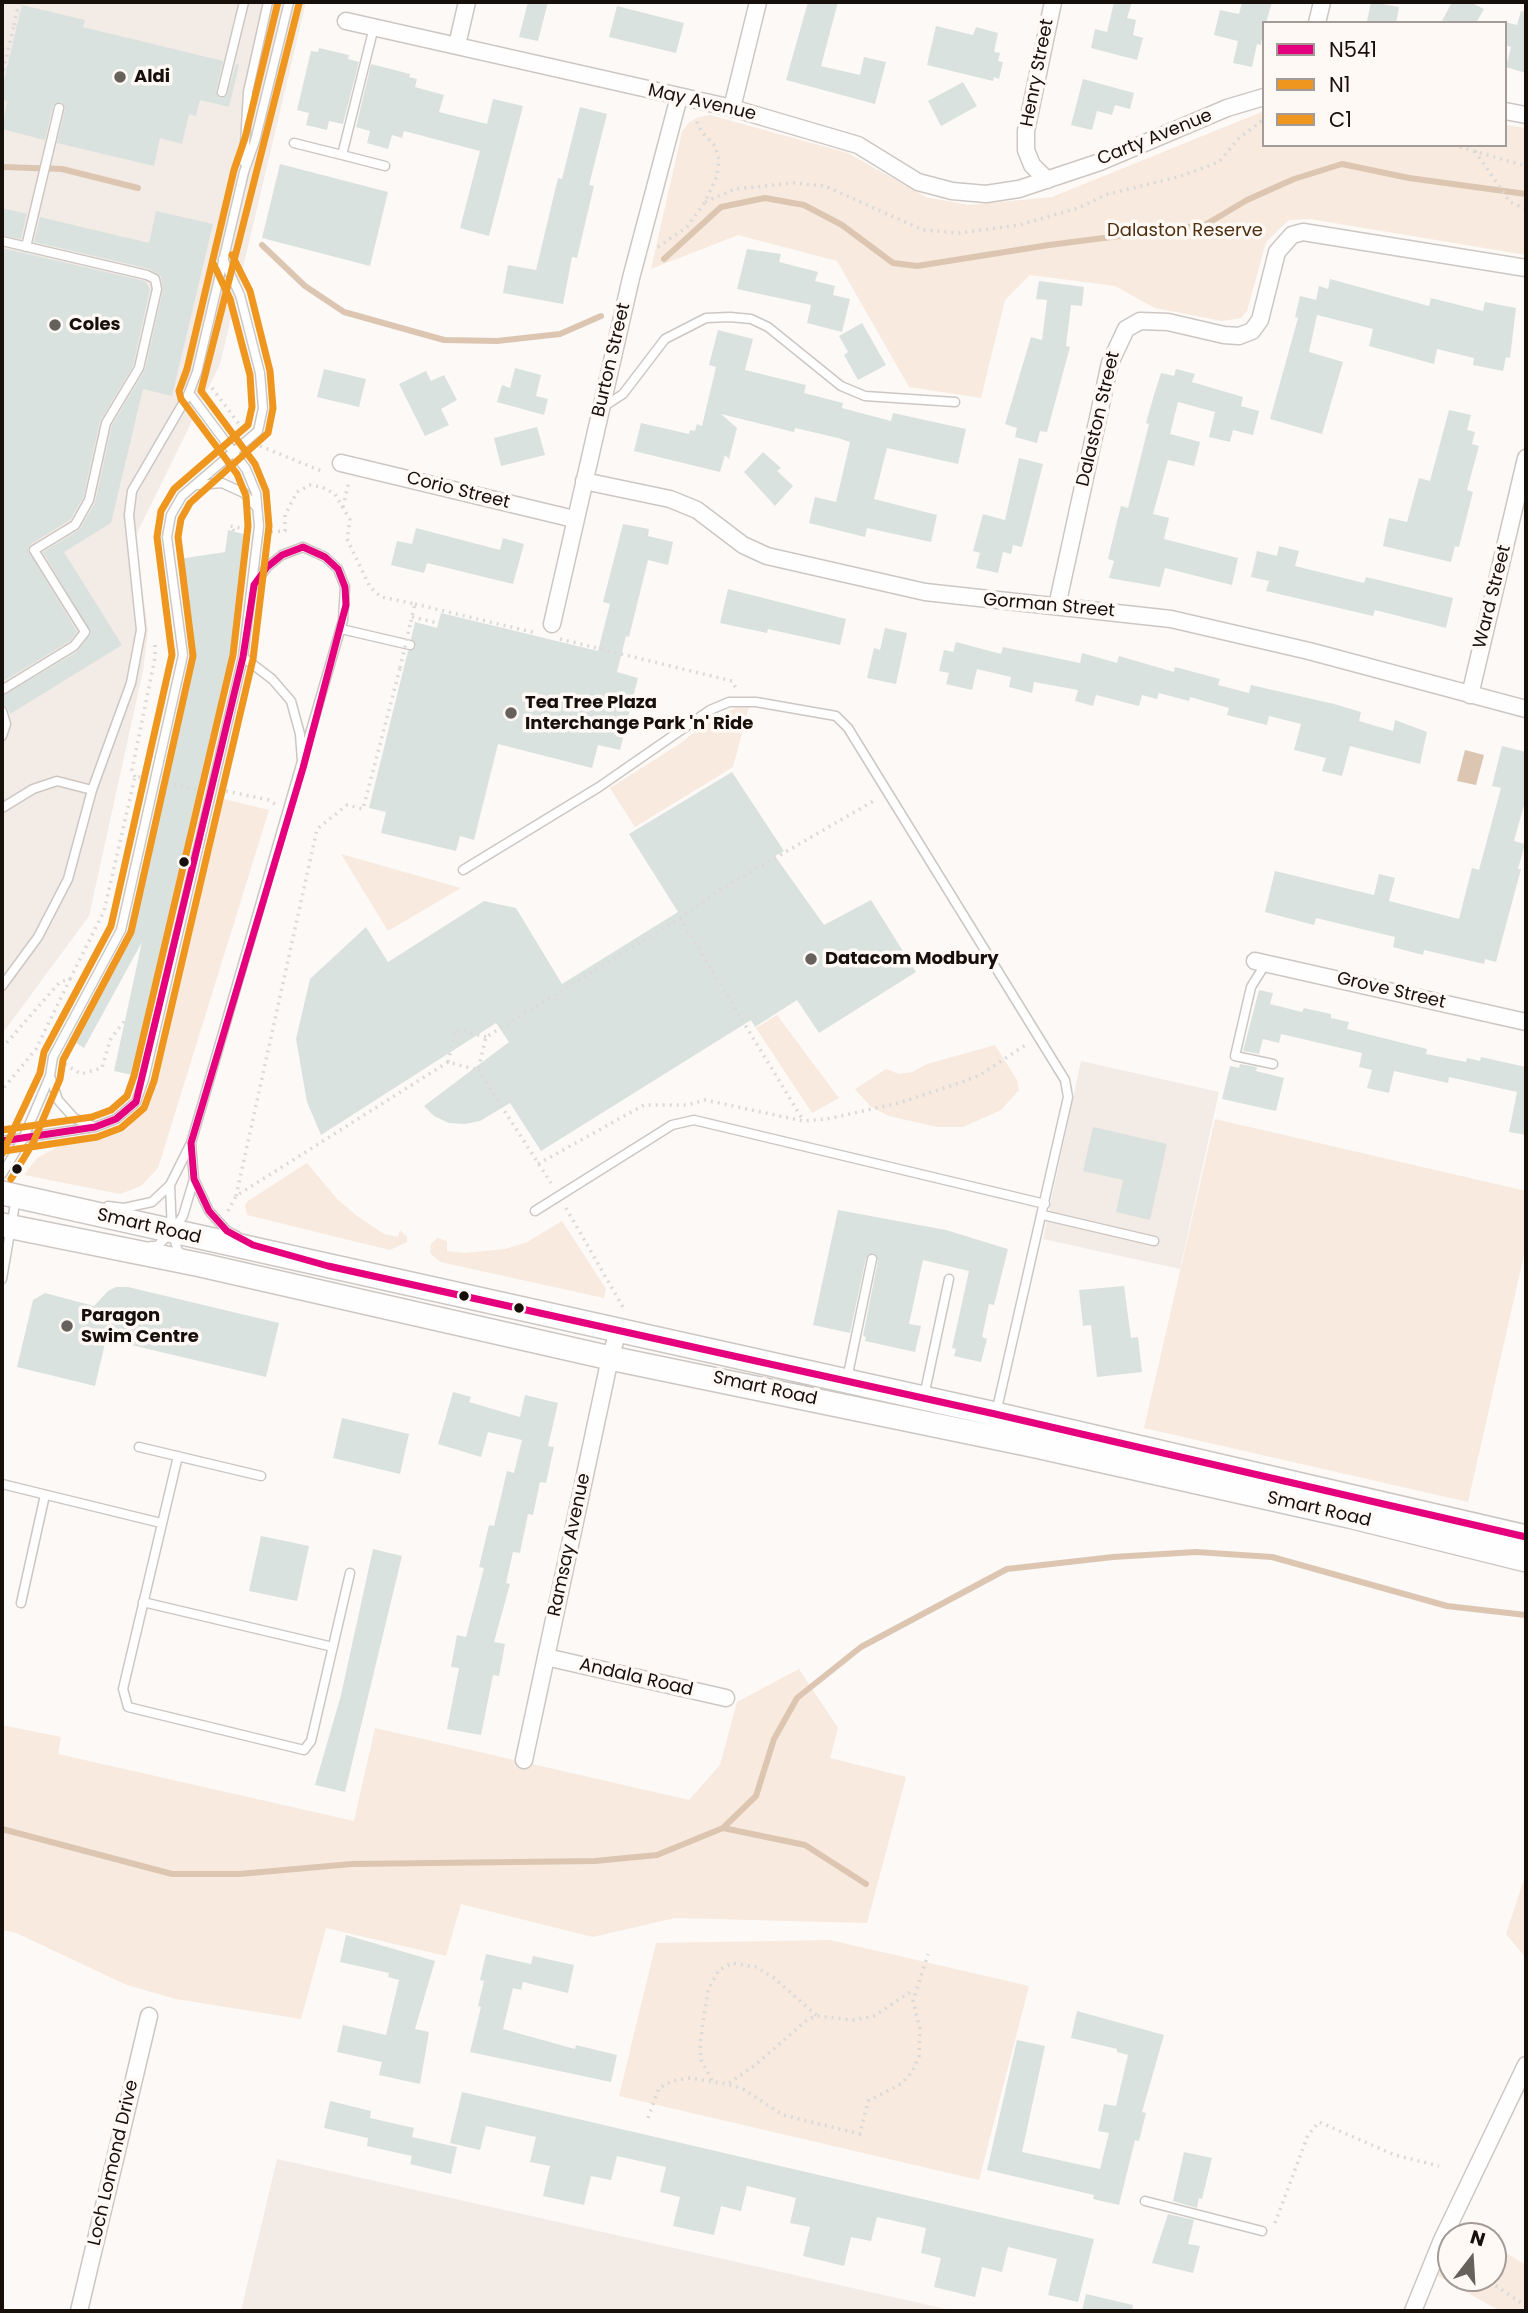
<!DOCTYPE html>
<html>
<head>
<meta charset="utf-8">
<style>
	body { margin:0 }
	#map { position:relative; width:1528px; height:2313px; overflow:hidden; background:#fcf9f7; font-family:Poppins,sans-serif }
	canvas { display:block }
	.frame { position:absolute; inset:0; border:4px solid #170f09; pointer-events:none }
	.legend { position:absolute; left:1262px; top:21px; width:245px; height:126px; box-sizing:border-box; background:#fef9f5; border:2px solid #a29b97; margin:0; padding:9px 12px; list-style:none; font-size:21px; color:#170f09 }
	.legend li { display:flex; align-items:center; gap:14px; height:35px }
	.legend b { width:35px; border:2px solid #a29b97 }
	.north { position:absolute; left:1437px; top:2222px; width:70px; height:70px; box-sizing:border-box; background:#fef9f5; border:2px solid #a29b97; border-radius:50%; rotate:17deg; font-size:19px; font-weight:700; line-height:28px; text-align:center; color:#170f09 }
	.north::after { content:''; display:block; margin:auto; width:24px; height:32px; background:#67615c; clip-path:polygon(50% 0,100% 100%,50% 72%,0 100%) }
</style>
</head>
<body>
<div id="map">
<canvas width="1528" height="2313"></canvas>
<div class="frame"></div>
<ul class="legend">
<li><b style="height:9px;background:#e5007d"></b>N541</li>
<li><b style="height:9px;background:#ee961d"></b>N1</li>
<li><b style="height:9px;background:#ee961d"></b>C1</li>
</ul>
<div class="north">N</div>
</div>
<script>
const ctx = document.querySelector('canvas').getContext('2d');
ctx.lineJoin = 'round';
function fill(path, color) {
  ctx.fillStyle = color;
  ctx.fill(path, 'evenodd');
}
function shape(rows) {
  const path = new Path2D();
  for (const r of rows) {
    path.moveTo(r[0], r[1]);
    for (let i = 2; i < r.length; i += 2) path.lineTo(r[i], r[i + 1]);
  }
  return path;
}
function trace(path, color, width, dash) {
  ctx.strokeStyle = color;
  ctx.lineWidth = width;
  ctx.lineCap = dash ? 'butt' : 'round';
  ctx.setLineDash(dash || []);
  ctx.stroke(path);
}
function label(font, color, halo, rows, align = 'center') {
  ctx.font = font + ' Poppins,sans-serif';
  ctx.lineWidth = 7;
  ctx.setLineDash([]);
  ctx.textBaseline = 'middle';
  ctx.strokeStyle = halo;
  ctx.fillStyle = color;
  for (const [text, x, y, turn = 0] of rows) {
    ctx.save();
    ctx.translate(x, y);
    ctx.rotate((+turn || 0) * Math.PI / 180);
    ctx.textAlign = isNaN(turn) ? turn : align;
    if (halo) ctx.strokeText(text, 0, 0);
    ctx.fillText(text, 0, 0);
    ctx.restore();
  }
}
const built = shape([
	[2,2,306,2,220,364,135,537,148,630,143,671,89,916,2,1034],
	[1081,1061,1219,1092,1180,1269,1043,1239],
	[277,2159,955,2311,241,2311]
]);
const green = shape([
	[1264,111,1264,145,1505,145,1505,125,1526,128,1526,255,1310,219,1289,220,1266,242,1247,311,1241,318,1222,321,1155,308,1115,286,1030,275,1005,300,981,398,909,387,837,261,738,235,651,269,682,132,689,122,699,117,710,115,848,153,926,197,969,205,1052,197],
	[749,707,733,767,635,827,610,788,681,743,711,718,736,708],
	[220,798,269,810,158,1168,141,1186,120,1194,24,1175,37,1158,65,1143,98,1140,125,1131,147,1107],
	[341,854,461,888,388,931],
	[777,1015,839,1098,812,1113,756,1028],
	[995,1045,1017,1080,1019,1090,1001,1110,963,1127,937,1127,889,1116,871,1107,855,1089,886,1069,899,1074,912,1072,927,1064],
	[1215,1119,1526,1191,1526,1246,1468,1502,1144,1428],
	[307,1163,338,1200,357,1216,384,1234,398,1237,400,1230,407,1237,407,1242,390,1250,247,1215,245,1205,248,1201],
	[562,1221,606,1289,604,1298,440,1262,430,1253,431,1244,437,1238,447,1241,447,1251,464,1253,505,1249,527,1242],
	[799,1669,838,1728,830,1758,906,1777,867,1923,675,1918,593,1937,461,1904,446,1956,326,1928,301,2019,176,1999,127,1985,16,1933,2,1930,2,1725,61,1737,58,1754,354,1821,375,1728,689,1800,720,1765,737,1702],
	[1526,1873,1526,1958,1506,1934],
	[830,1940,1029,1986,979,2180,619,2096,656,1943],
	[1451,2221,1477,2236,1451,2236,1451,2278,1493,2278,1493,2245,1526,2265,1526,2311,1500,2311,1429,2271]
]);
const water = shape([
	[1465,750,1484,755,1476,785,1457,781]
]);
const stream = shape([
	[2,167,62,169,138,188],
	[262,245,305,286,344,312,444,340,497,341,560,334,601,316],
	[664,259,721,207,765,198,804,205,842,225,893,263,917,266,1049,245,1205,225,1247,200,1294,179,1342,164,1409,178,1526,194],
	[723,1828,805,1845,866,1884],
	[2,1829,172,1874,239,1874,352,1864,595,1861,657,1855,723,1828,756,1796,774,1739,797,1698,861,1647,1007,1569,1113,1557,1196,1552,1272,1557,1447,1606,1526,1615]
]);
const building = shape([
	[528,2,548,2,538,41,519,37],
	[808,2,838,2,821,66,860,75,864,57,886,62,875,104,786,80],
	[1114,2,1132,2,1127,18,1136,20,1133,35,1143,38,1137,60,1091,48,1095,29,1107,32],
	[1242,2,1272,2,1266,23,1264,23,1261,45,1257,44,1252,67,1233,63,1238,41,1214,35,1220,10,1239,14],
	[1371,2,1399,7,1396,23,1367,21],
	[1452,2,1470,2,1484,9,1476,23,1441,23],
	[22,5,85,20,83,27,223,61,216,91,220,98,227,96,236,64,239,65,229,107,200,100,196,116,189,114,182,144,160,138,154,166,57,143,65,109,61,102,53,106,45,140,2,129,7,101,2,100,2,88],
	[617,6,684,23,676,53,609,37],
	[1521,11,1526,12,1526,73,1506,67,1511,47,1505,45,1505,22,1517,25],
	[936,26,973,35,976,27,998,33,994,52,1000,53,998,61,1003,62,999,79,994,77,993,81,927,65],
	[319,48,349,55,348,59,359,62,343,124,329,121,327,130,306,125,309,113,297,110,311,51,318,52],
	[371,64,410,74,409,77,417,79,415,87,444,95,439,112,487,124,493,99,523,106,489,236,460,228,480,151,404,131,402,138,392,135,388,149,367,143,370,131,356,127],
	[1083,79,1134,93,1130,109,1115,105,1112,115,1097,111,1092,130,1071,125],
	[963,82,977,106,941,126,928,101],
	[580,107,607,114,589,185,594,186,577,258,572,257,563,304,503,293,508,265,536,270,558,178,562,179],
	[280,164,388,192,370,266,262,238],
	[2,208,27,214,21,239,2,235],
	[156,211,213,224,172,396,143,389,111,523,64,552,122,645,10,714,7,707,2,705,2,696,77,652,91,633,43,552,79,530,95,503,112,425,145,370,163,290,161,276,150,269,34,242,40,217,149,243],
	[2,248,145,281,150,289,133,366,100,421,83,498,70,520,31,544,28,550,77,632,70,641,2,682],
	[747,249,781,254,779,262,818,272,815,281,835,286,833,295,850,299,842,332,807,323,811,305,737,289],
	[1330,279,1429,306,1431,298,1483,311,1485,302,1516,308,1510,358,1506,357,1503,371,1473,365,1474,358,1437,349,1434,364,1369,346,1373,329,1317,315,1309,352,1343,362,1322,434,1270,419,1298,318,1295,317,1300,296,1316,300,1319,286,1328,289],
	[1039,281,1084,287,1082,306,1071,305,1066,346,1070,347,1047,432,1040,431,1037,443,1015,437,1017,428,1005,424,1031,337,1042,340,1047,300,1036,299],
	[862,323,886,365,858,380,844,355,848,352,839,336],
	[718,330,753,339,745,370,806,385,804,393,843,403,842,408,891,421,893,413,966,429,958,464,887,448,874,499,937,515,931,542,867,528,865,537,809,523,815,497,836,502,850,442,838,438,795,428,794,432,721,414,737,428,729,459,725,455,720,472,634,451,641,423,689,434,690,430,695,431,697,424,702,426,716,367,709,365],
	[515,368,541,375,536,396,548,399,544,415,497,402,502,385,510,388],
	[324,369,366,379,359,407,317,397],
	[1176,369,1195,374,1192,382,1243,397,1241,406,1259,411,1253,435,1233,430,1230,442,1209,437,1215,412,1178,402,1170,434,1200,442,1194,466,1168,460,1153,514,1169,518,1164,539,1238,558,1232,585,1165,568,1160,587,1109,578,1114,561,1108,559,1117,521,1121,506,1128,508,1149,424,1146,423,1154,395,1161,373,1174,376],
	[426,371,431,381,444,375,457,400,441,409,449,425,425,436,399,384],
	[1449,410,1471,415,1467,430,1475,432,1472,444,1479,446,1467,490,1473,492,1459,547,1455,546,1451,562,1383,546,1389,518,1407,522,1419,478,1430,481],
	[537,427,545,455,501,466,494,438],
	[763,452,781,468,777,471,793,486,775,506,744,472],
	[1019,458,1043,464,1022,547,1013,545,1011,554,1003,552,998,573,976,568,980,553,973,551,983,514,1005,520],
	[623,524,649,529,648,536,673,542,668,565,648,560,629,637,626,636,617,672,638,678,620,750,598,745,592,768,498,744,474,840,460,836,456,851,381,833,386,812,369,808,408,651,416,647,411,639,415,622,437,628,441,613,598,651,610,604,603,602],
	[416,528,500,550,503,538,524,544,513,584,427,563,424,573,391,565,397,541,412,544],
	[228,530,247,535,235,644,132,1075,114,1071,142,942,84,1048,70,1039,127,932,192,650,179,559,225,552],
	[1279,546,1299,551,1295,566,1364,583,1366,577,1453,598,1446,628,1375,610,1373,616,1266,591,1269,581,1251,577,1257,551,1277,556],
	[728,589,846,619,840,645,768,629,767,633,720,623],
	[885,628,907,633,896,684,867,678,874,648,880,650],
	[956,642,1001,654,1003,647,1080,663,1082,653,1117,663,1119,656,1174,672,1175,667,1220,679,1218,685,1249,693,1251,685,1334,704,1361,712,1359,721,1393,731,1395,720,1427,732,1420,764,1350,746,1342,776,1322,771,1326,758,1294,750,1301,724,1269,716,1267,725,1227,715,1229,708,1190,697,1189,701,1159,693,1157,699,1142,695,1139,706,1096,695,1093,706,1075,701,1078,690,1034,682,1032,693,1009,687,1011,677,977,669,972,690,946,684,949,673,939,671,944,650,953,652],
	[1502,746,1526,752,1526,798,1514,841,1525,844,1518,869,1521,869,1496,962,1485,959,1484,964,1424,950,1423,955,1393,947,1395,937,1316,918,1314,925,1265,912,1275,871,1374,895,1379,874,1395,878,1389,901,1459,919,1472,868,1479,870,1501,788,1492,786],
	[732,772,784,851,775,856,824,925,871,900,916,972,819,1033,797,1000,755,1027,751,1020,541,1151,510,1103,480,1121,465,1124,449,1123,434,1116,424,1106,509,1042,496,1023,321,1135,307,1102,296,1039,310,979,366,927,388,962,484,901,516,908,562,984,678,912,629,834],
	[1259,990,1273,993,1270,1004,1302,1012,1304,1008,1331,1014,1331,1018,1349,1022,1347,1029,1427,1049,1426,1054,1466,1062,1467,1058,1480,1061,1481,1057,1526,1067,1526,1135,1509,1132,1517,1092,1449,1077,1448,1083,1394,1071,1389,1093,1367,1088,1372,1070,1359,1067,1362,1053,1281,1034,1279,1043,1263,1039,1259,1054,1243,1051],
	[1240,1064,1257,1067,1256,1071,1284,1078,1276,1111,1222,1099,1230,1066,1239,1068],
	[1093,1127,1167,1144,1150,1220,1116,1212,1123,1180,1083,1171],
	[838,1210,946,1230,1008,1249,994,1305,989,1304,982,1337,987,1339,981,1362,954,1356,956,1349,952,1348,969,1271,923,1260,909,1324,921,1326,915,1352,865,1341,866,1337,863,1336,878,1260,874,1253,866,1258,850,1333,813,1325],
	[1124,1286,1131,1338,1138,1337,1142,1372,1097,1377,1091,1325,1083,1326,1079,1290],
	[116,1287,128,1287,279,1323,266,1377,106,1339,95,1386,17,1367,33,1300,45,1293,94,1306,108,1291],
	[453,1392,471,1397,469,1402,520,1417,525,1395,558,1403,548,1446,554,1447,546,1483,540,1482,533,1515,528,1514,520,1553,513,1552,506,1583,510,1584,494,1642,505,1644,499,1676,493,1675,481,1735,447,1729,459,1668,451,1667,457,1635,466,1637,484,1568,479,1567,489,1525,494,1526,507,1471,514,1473,522,1440,488,1432,481,1457,438,1444],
	[342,1418,409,1434,400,1474,333,1458],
	[261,1536,309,1546,297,1601,249,1591],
	[373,1549,402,1556,345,1792,315,1785,341,1695],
	[346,1935,435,1961,415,2029,429,2032,420,2084,379,2075,382,2062,337,2052,343,2025,386,2035,399,1980,388,1977,389,1973,340,1962],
	[486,1954,531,1964,533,1956,574,1965,568,1993,523,1982,521,1990,513,1988,503,2029,575,2049,576,2045,617,2055,611,2082,470,2052,481,2007,478,2006,484,1981,480,1980],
	[1077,2011,1164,2035,1142,2112,1146,2113,1139,2141,1135,2140,1119,2205,1093,2199,1094,2195,987,2170,1017,2040,1045,2046,1022,2152,1100,2169,1109,2133,1098,2131,1104,2104,1116,2106,1128,2055,1117,2052,1117,2049,1071,2038],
	[462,2092,1094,2239,1078,2302,1048,2295,1057,2259,1008,2247,1002,2272,982,2267,975,2297,934,2287,941,2258,921,2253,926,2228,877,2217,871,2241,851,2237,844,2266,803,2256,810,2227,790,2223,796,2198,747,2186,741,2211,721,2206,714,2235,673,2226,680,2197,660,2192,666,2167,617,2156,611,2180,591,2176,584,2205,543,2196,550,2166,530,2162,536,2137,486,2126,480,2150,450,2143],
	[330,2101,371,2111,370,2118,414,2128,412,2137,457,2147,451,2174,410,2164,412,2156,367,2146,368,2138,324,2128],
	[1184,2152,1212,2158,1202,2199,1199,2198,1197,2208,1173,2201],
	[1168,2214,1194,2220,1188,2244,1200,2246,1193,2273,1152,2263],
	[1086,2294,1133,2305,1132,2311,1082,2311]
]);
const path = shape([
	[14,25,19,2],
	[2,77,14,25,17,26],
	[1453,145,1526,166],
	[1475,151,1510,202,1526,209],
	[705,202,735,189,794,183,825,186,923,230,959,233,1019,225,1078,208,1108,194,1178,177,1219,162,1238,139,1264,119],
	[658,247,687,227,705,202,717,176,719,160,715,146,701,131,695,118],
	[212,388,242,428],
	[260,446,324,472],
	[343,507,349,481],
	[234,531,230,526,246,529],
	[271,532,285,531,285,515,297,492,310,485,322,487,335,494,350,520,347,539,370,587,381,597,415,604,410,625],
	[415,604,536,633],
	[412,617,438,623],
	[560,639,732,681,736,688],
	[135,777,132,770,155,658,155,641],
	[167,783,197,789],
	[226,791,269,800,275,804],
	[680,918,803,1120],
	[70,979,104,911,135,777,143,777],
	[486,1037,456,1029,448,1062,478,1070,486,1037,680,918,720,890,877,799],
	[2,1048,60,982,70,979,36,1049,2,1090],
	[65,1064,81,1074,102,1068,110,1040,125,1020],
	[478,1070,551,1183],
	[538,1164,644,1105,687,1105,705,1100,803,1121,827,1119,899,1103,965,1081,980,1075,1027,1044],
	[236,1196,317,829,347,805,363,809,400,668],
	[566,1208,624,1309],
	[228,1211,236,1196,448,1062],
	[712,2080,701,2060,700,2043,708,1990,719,1970,732,1963,756,1967,774,1978,817,2016],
	[729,2083,754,2066,808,2019,817,2016,853,2020,874,2016,913,1990],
	[648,2118,659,2088,672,2081,690,2078,727,2084,743,2089,783,2115,860,2134,868,2101,901,2084,912,2072,919,2056,920,2029,913,2001,928,1954],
	[1275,2223,1308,2135,1319,2122,1395,2155,1439,2166],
	[1484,2278,1526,2306]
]);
const lane = shape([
	[222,92,244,2],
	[294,143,342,155,374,27],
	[342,155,385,166],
	[244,162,248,92,268,2],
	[2,241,147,275,155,279,157,289,139,368,106,423,89,500,75,525,34,550,85,632,74,646,2,690],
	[26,247,59,108],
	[603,407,623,394,665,339,706,318,730,317,751,319,768,327,841,386,865,396,955,402],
	[197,485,222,483,244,493,257,508],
	[341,629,410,645],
	[243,657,272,679,291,701,300,734,302,761],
	[2,711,6,724,2,736],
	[2,808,33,789,57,781,92,790],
	[463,870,599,787,710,710,729,702,756,702,836,716,848,728,1065,1080,1068,1097,996,1413],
	[1266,963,1251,987,1235,1056,1273,1064],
	[2,986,38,937,68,879,92,790,131,683,141,630,129,515,132,491,189,393,197,372,244,172,255,141,289,2],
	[95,1127,74,1118,58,1100,50,1076,53,1057,121,930,183,655,167,537,171,515,182,496,258,431,263,408,260,373,240,295,223,259],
	[2,1141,95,1127,116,1119,136,1102,144,1079,243,657,259,526,256,493,246,469,189,393],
	[191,1143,194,1179,201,1194,209,1211,227,1231,237,1236],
	[2,1174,23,1139,50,1076],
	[170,1185,172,1232,178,1251,184,1255],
	[108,1206,124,1208,152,1202,170,1185,191,1143,343,620,345,587,338,569,325,557,303,547,282,555,267,567,254,585],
	[535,1211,672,1125,694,1120,1045,1204],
	[1043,1215,1154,1241],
	[151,1246,157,1246,172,1232,183,1216,194,1179],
	[2,1279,16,1198],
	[847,1379,872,1259],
	[924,1396,949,1279],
	[139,1447,261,1476],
	[178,1456,123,1689,128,1707,304,1750,311,1741,350,1573],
	[2,1484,161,1523],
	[143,1602,333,1647],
	[21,1603,45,1495],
	[1145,2201,1262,2231]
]);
const street = shape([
	[346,21,732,108,858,145,918,182,952,191,986,194,1019,189,1100,162,1227,108,1264,97],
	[1317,23,1322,2],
	[457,45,467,2],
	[732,108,758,2],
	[1505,111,1526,115],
	[1047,180,1032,165,1026,150,1026,131,1053,2],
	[341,463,574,519],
	[584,481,670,499,697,510,743,545,767,556,925,592,1171,619,1309,651,1526,709],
	[1057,606,1110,363,1126,329,1140,321,1168,322,1224,335,1239,336,1252,331,1260,320,1277,252,1292,235,1303,232,1526,268],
	[552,624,631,278,679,97],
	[1470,695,1526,458],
	[1255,961,1526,1022],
	[546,1657,726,1698],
	[524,1760,610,1358,618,1332],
	[79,2311,149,2016],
	[1413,2311,1442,2240,1526,2065]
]);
const secondary = shape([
	[2,1193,995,1414,1526,1537],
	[2,1225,201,1265,610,1358,1036,1446,1349,1516,1526,1560]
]);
const pathBridge = shape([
	[400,668,410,625]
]);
const bus1 = shape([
	[2,1141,95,1127,116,1119,136,1102,243,657,254,585,267,567,282,555,303,547,325,557,338,569,345,587,346,605,303,768,191,1143,194,1179,209,1211,227,1231,253,1245,328,1266,995,1414,1526,1537]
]);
const bus2 = shape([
	[4,1151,97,1137,121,1128,144,1108,154,1081,253,659,269,526,266,491,255,464,201,391,299,4],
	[11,1179,33,1143,60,1079,63,1060,131,932,193,656,178,537,181,519,190,503,268,433,273,408,270,371,250,291,232,255]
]);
const bus3 = shape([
	[2,1130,92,1117,111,1110,127,1096,134,1076,233,655,248,526,246,496,237,474,181,399,179,391,187,369,234,170,245,138,278,2],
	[2,1154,40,1073,44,1052,111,926,172,655,157,537,161,511,174,489,248,425,252,407,250,375,230,299,214,265]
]);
const markers = [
	[120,77,7,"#67615c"],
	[55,325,7,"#67615c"],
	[511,713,7,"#67615c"],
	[184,862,6,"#170f09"],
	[811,959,7,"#67615c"],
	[17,1169,6,"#170f09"],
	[464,1296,6,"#170f09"],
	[519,1308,6,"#170f09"],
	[67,1326,7,"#67615c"]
];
const streetNames = [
	["Henry Street",1038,73,-79],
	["May Avenue",702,103,13],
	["Carty Avenue",1155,138,-22],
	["Burton Street",612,360,-77],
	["Dalaston Street",1099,419,-77],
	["Corio Street",458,491,14],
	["Ward Street",1493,597,-76],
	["Gorman Street",1049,606,5],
	["Grove Street",1391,991,13],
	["Smart Road",149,1227,13],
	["Smart Road",765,1389,12],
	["Smart Road",1319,1510,13],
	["Ramsay Avenue",570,1545,-78],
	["Andala Road",636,1678,13],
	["Loch Lomond Drive",114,2163,-77]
];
const poiNames = [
	["Aldi",134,77],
	["Coles",69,325],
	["Tea Tree Plaza",525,703],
	["Interchange Park 'n' Ride",525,724],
	["Datacom Modbury",825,959],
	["Paragon",81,1316],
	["Swim Centre",81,1337]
];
const parkNames = [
	["Dalaston Reserve",1185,231]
];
fill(built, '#f3ebe5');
fill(green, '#f8eade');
fill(water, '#dcc6b2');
trace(stream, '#dcc6b2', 6);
fill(building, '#dae2e0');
trace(lane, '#cdc7c3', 11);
trace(street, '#cdc7c3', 19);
trace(secondary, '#cdc7c3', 26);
trace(path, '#dbdad8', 3.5, [2, 5]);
trace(lane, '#fffefe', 8);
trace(street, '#fffefe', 16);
trace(secondary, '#fffefe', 23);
trace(pathBridge, '#dbdad8', 3.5, [2, 5]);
trace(bus1, '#e5007d', 7);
trace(bus2, '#ee961d', 7);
trace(bus3, '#ee961d', 7);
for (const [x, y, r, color] of markers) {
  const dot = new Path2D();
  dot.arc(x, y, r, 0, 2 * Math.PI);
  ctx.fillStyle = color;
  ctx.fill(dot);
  trace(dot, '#fef9f5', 2.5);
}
label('18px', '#170f09', '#fef9f5', streetNames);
label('bold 18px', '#170f09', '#fef9f5', poiNames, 'left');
label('18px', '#4f2f0f', '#fef9f5', parkNames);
</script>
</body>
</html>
